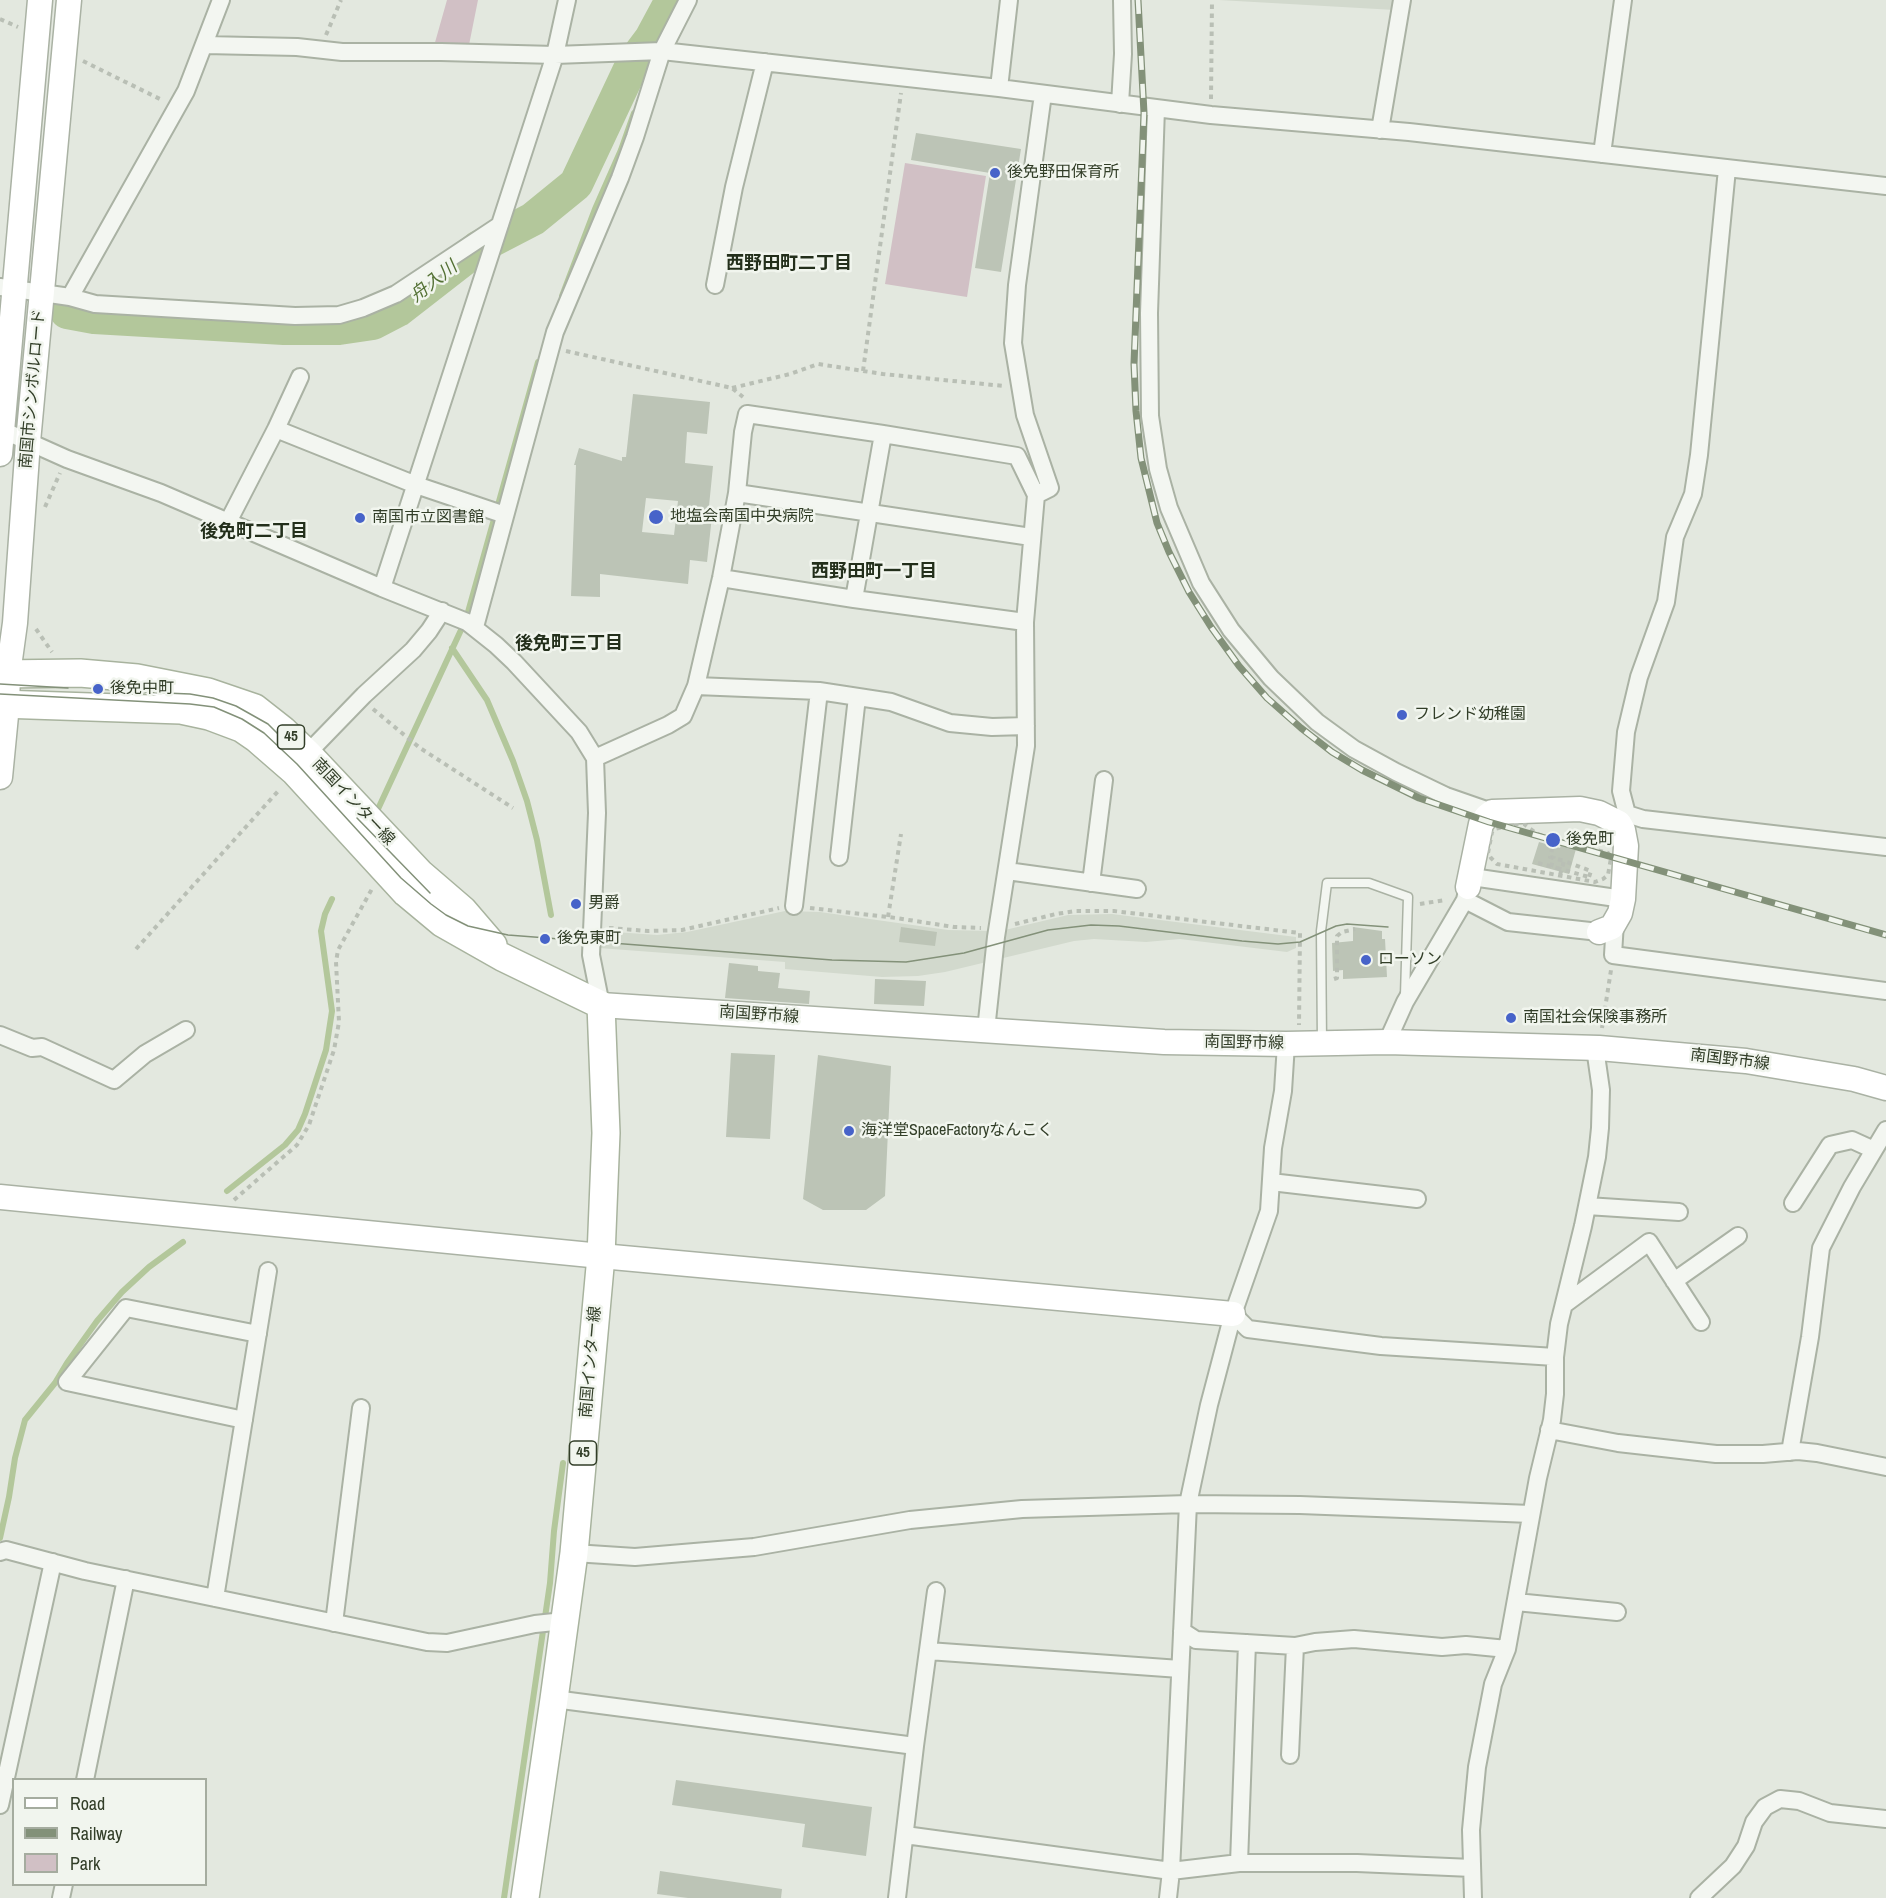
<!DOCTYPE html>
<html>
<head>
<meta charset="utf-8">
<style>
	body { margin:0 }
	#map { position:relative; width:1886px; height:1898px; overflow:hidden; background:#e3e8df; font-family:"Archivo Narrow",sans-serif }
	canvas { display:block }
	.legend { position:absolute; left:12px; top:1778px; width:195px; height:108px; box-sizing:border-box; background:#f1f5ee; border:2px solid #a5ac9f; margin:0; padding:8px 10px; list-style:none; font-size:18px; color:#323e28 }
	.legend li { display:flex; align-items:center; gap:12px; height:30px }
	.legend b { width:30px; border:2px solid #a5ac9f }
</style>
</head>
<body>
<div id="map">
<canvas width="1886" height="1898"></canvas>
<ul class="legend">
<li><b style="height:8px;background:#fff"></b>Road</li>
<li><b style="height:8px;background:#839179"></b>Railway</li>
<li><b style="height:16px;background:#d1c0c5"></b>Park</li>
</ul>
</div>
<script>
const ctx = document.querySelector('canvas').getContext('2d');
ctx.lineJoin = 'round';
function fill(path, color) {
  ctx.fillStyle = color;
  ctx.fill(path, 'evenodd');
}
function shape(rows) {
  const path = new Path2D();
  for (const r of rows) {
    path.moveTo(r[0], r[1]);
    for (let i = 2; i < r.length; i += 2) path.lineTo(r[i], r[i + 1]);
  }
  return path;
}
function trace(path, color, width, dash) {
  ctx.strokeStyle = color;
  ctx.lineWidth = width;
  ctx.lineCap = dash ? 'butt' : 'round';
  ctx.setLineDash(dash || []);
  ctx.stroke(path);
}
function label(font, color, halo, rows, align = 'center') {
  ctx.font = font + ' "Archivo Narrow","Noto Sans JP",sans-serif';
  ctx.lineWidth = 5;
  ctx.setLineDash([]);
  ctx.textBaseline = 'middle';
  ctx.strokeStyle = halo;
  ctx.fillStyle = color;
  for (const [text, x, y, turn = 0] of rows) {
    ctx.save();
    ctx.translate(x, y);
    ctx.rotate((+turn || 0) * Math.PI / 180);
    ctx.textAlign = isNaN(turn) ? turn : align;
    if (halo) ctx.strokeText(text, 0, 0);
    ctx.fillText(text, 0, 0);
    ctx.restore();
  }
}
const built = shape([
	[1219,0,1396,0,1395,10],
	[785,911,820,912,948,930,992,931,1005,930,1068,915,1112,914,1296,937,1296,948,1287,952,1180,939,1146,942,1094,939,1074,941,945,972,918,976,882,977,785,969,785,962,599,948,601,931,657,935,687,932]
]);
const green = shape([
	[447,0,478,0,469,45,434,46],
	[905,163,986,176,967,297,885,284]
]);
const stream = shape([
	[644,80,650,58],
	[562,296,595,209,621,150,634,113],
	[468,612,538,362],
	[452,648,487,700,513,761,527,801,537,840,551,915],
	[378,809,461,630],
	[227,1191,285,1145,298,1130,305,1114,326,1050,332,1011,321,931,325,914,332,899],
	[0,1538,9,1497,15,1458,25,1420,55,1383,67,1363,97,1321,122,1292,149,1267,183,1242],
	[504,1898,550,1583,554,1531,563,1463]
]);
const river = shape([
	[67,312,94,317,284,328,339,328,373,323,398,310,479,247,533,219,576,184,633,63,651,39,672,0]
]);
const building = shape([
	[916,133,1021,149,1001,272,975,268,990,173,911,160],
	[633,394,710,402,707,434,687,432,685,463,713,466,709,506,713,507,707,562,690,560,688,584,600,574,600,597,571,596,576,465,574,465,579,448,622,461,622,457,626,457],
	[646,498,678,501,674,535,642,532],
	[1539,842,1560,848,1561,845,1576,849,1569,874,1532,864],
	[901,927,937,932,935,946,899,942],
	[1353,927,1382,931,1382,939,1385,939,1387,977,1343,979,1343,970,1333,971,1332,943,1353,941],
	[729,963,758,966,758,971,780,973,778,988,810,991,809,1004,725,998],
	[875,979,926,981,924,1006,874,1004],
	[731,1053,775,1055,770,1139,726,1137],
	[818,1055,891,1066,885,1196,866,1210,823,1210,803,1199],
	[676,1780,872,1807,866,1856,802,1847,805,1824,672,1805],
	[660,1871,782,1889,781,1898,688,1898,657,1894]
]);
const path = shape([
	[0,19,18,27],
	[326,35,341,0],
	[83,61,162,100],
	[1211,99,1212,0],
	[566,351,732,388,743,397],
	[863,371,901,93],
	[732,388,790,374,818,364,883,374,1004,386],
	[45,507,60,473],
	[36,629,52,652],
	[373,709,420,748,513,808],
	[1514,824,1524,824,1537,834,1608,853,1611,858,1608,875,1603,879,1595,882,1497,864,1491,858,1488,853,1492,832,1495,829,1514,824],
	[1555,839,1550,857,1564,861],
	[1538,863,1557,868],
	[1560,875,1564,861,1591,871,1589,877],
	[1420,904,1445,900],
	[810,908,896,918,954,927,981,928],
	[888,917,901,834],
	[1015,924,1056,914,1076,911,1114,911,1300,933,1299,1025],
	[609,928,648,931,682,930,779,908],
	[136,949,280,789],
	[1334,979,1337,978,1337,936,1342,932,1355,929],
	[1602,1028,1611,970],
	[234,1200,297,1145,309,1125,334,1050,339,1022,336,962,338,950,373,887]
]);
const lane = shape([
	[1322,1043,1321,931,1327,883,1369,883,1408,897,1405,995]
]);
const street = shape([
	[205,45,297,47,342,52,441,52,555,55,662,51,999,88,1211,115,1409,132,1886,186],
	[999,88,1009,0],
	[1120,104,1123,54,1122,0],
	[1156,108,1149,313,1150,416,1158,469,1169,508,1201,583,1231,630,1271,678,1317,722,1354,749,1396,772,1446,796,1492,812],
	[1380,130,1402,0],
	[1602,154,1623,0],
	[1727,169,1699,455,1693,494,1675,537,1666,602,1639,677,1626,732,1621,791,1627,814,1643,819,1886,847],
	[715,285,734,187,765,62],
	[0,287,70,297,95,304,295,316,339,315,363,308,396,294,500,225],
	[70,297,186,91,221,0],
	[0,429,67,459,161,493,382,588,467,622,496,645,514,662,579,732,595,758,597,813,591,955,601,1005],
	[276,429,416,485,505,515],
	[737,493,1031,537],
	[1036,495,1050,488,1025,415,1013,343,1017,285,1043,94],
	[228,522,276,429,300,377],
	[721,578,854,599,1025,622],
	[382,588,555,55,567,0],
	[854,599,883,434],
	[475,627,555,332,620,178,635,137,662,51,688,0],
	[696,686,819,691,891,702,950,723,992,727,1026,726],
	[595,758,668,725,683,716,696,686,721,578,737,493,743,432,747,414,883,434,1017,456,1036,495,1025,622,1026,746,996,937,986,1030],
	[301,760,364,695,413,650,429,631,442,611],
	[839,857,857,697],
	[1007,871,1137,889],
	[1472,877,1623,899],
	[1091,883,1104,780],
	[1467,891,1465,900,1508,922,1599,932],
	[794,906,819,691],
	[1615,922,1613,955,1886,991],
	[0,1035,32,1048,42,1047,114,1080,145,1054,186,1030],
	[1387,1042,1405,1002,1465,900],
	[1271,1182,1417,1199],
	[1793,1203,1830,1145,1852,1140,1874,1150],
	[1587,1206,1679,1212],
	[1674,1281,1738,1236],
	[1565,1304,1649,1242,1701,1322],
	[1233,1314,1248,1329,1381,1346,1555,1357],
	[244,1420,67,1382,126,1308,258,1334],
	[1549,1430,1618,1443,1716,1454,1763,1454,1798,1451,1817,1453,1886,1467],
	[1790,1452,1810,1337,1821,1248,1852,1187,1886,1130],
	[0,1552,6,1550,85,1571,427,1642,447,1643,535,1624,564,1621],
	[574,1553,635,1557,754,1547,910,1520,1022,1509,1188,1504,1300,1505,1531,1514],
	[215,1598,268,1271],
	[1516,1602,1617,1612],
	[334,1623,361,1408],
	[1182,1631,1196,1640,1295,1646,1315,1642,1354,1639,1442,1647,1466,1645,1507,1649],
	[928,1651,1180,1669],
	[554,1699,915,1746,897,1898],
	[915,1746,936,1591],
	[1290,1755,1295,1646],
	[85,1780,126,1579],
	[0,1805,53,1562],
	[905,1835,1171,1871,1239,1863,1357,1863,1472,1868],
	[1239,1863,1247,1643],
	[61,1898,64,1884],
	[1168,1898,1171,1871,1188,1504,1209,1405,1233,1314,1269,1211,1273,1148,1283,1091,1286,1044],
	[1473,1898,1471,1830,1477,1767,1493,1684,1507,1649,1538,1478,1552,1420,1555,1394,1555,1357,1559,1324,1583,1226,1597,1157,1600,1128,1601,1090,1595,1048],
	[1699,1898,1733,1866,1746,1846,1754,1822,1765,1807,1780,1799,1799,1801,1830,1813,1886,1819]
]);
const secondary = shape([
	[0,454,40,0],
	[0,777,7,705,8,674,15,623,28,442,69,0],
	[1468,887,1481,824,1487,816,1492,812,1580,809,1599,813,1619,823,1623,830,1626,846,1623,899,1620,913,1612,927,1599,932],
	[601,1005,1164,1042,1286,1044,1387,1042,1599,1048,1746,1061,1854,1079,1886,1088],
	[0,1197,601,1256,1233,1314]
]);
const primary = shape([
	[0,674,80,673,137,678,208,692,255,708,283,730,308,754,420,873,463,910,493,945],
	[0,704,181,710,209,716,241,728,257,739,295,772,406,893,442,923,502,957,601,1005,606,1133,601,1256,574,1553,554,1699,525,1898]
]);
const tram = shape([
	[0,684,68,688],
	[140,692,190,694,213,698,236,706,268,724,281,737],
	[0,694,190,704,214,707,242,719,264,733,297,764,401,878,431,904,446,915,468,926,508,935,832,960,906,962,964,953,1048,930,1091,925,1119,926,1242,941,1278,944,1300,942,1336,926,1347,924,1388,927],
	[357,818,430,893]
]);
const rail = shape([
	[1138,0,1144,113,1134,364,1136,411,1141,458,1157,523,1169,552,1189,592,1211,627,1239,666,1267,698,1301,728,1332,752,1362,770,1419,798,1489,822,1886,935]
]);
const pathBridge = shape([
	[1551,867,1554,856],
	[1557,868,1589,877]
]);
const markers = [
	[995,173,6,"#4763c9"],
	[656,517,8,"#4763c9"],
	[360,518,6,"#4763c9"],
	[98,689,6,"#4763c9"],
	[1402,715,6,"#4763c9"],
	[1553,840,8,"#4763c9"],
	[576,904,6,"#4763c9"],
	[545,939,6,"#4763c9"],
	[1366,960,6,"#4763c9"],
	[1511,1018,6,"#4763c9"],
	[849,1131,6,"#4763c9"]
];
const shields = [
	[291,737,27],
	[583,1453,27]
];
const shieldNames = [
	["45",291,737],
	["45",583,1453]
];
const poiNames = [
	["後免野田保育所",1007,173],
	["地塩会南国中央病院",670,517],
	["南国市立図書館",372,518],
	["後免中町",110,689],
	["フレンド幼稚園",1414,715],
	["後免町",1566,840],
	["男爵",588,904],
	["後免東町",557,939],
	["ローソン",1378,960],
	["南国社会保険事務所",1523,1018],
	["海洋堂SpaceFactoryなんこく",861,1131]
];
const streetNames = [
	["南国市シンボルロード",33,389,-85],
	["南国インター線",353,802,47],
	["南国野市線",759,1015,4],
	["南国野市線",1244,1043,1],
	["南国野市線",1730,1060,7],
	["南国インター線",591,1362,-85]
];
const neighbourhoodNames = [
	["西野田町二丁目",789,264],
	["後免町二丁目",254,532],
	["西野田町一丁目",874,572],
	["後免町三丁目",569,644]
];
const waterNames = [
	["舟入川",434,282,-38]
];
fill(built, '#d2d9cd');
fill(green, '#d1c0c5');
trace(stream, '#b3c79b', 6);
trace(river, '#b3c79b', 34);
fill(building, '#bcc4b6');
trace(lane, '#aab2a4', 11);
trace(street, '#aab2a4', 20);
trace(secondary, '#aab2a4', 27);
trace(primary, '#a8b39e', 30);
trace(path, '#b9bfb5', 4, [4.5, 4.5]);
trace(lane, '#f3f6f1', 8);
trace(street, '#f3f6f1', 16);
trace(secondary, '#fff', 24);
trace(primary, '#fff', 27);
trace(tram, '#839179', 1.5);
trace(rail, '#839179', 7);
trace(rail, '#f1f5ee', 4.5, [14]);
trace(pathBridge, '#b9bfb5', 4, [4.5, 4.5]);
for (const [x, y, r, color] of markers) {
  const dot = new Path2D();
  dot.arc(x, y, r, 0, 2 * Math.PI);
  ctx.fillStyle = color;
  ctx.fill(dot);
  trace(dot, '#f1f5ee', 2);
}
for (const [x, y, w] of shields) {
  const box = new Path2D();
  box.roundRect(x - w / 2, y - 12, w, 24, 4.5);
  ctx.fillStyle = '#f1f5ee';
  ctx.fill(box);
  trace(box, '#323e28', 1.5);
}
label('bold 15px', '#323e28', null, shieldNames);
label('16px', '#323e28', '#f1f5ee', poiNames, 'left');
label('16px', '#323e28', '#f1f5ee', streetNames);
label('bold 18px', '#232f1b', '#f1f5ee', neighbourhoodNames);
label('italic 18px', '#537034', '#f1f5ee', waterNames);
</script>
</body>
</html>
